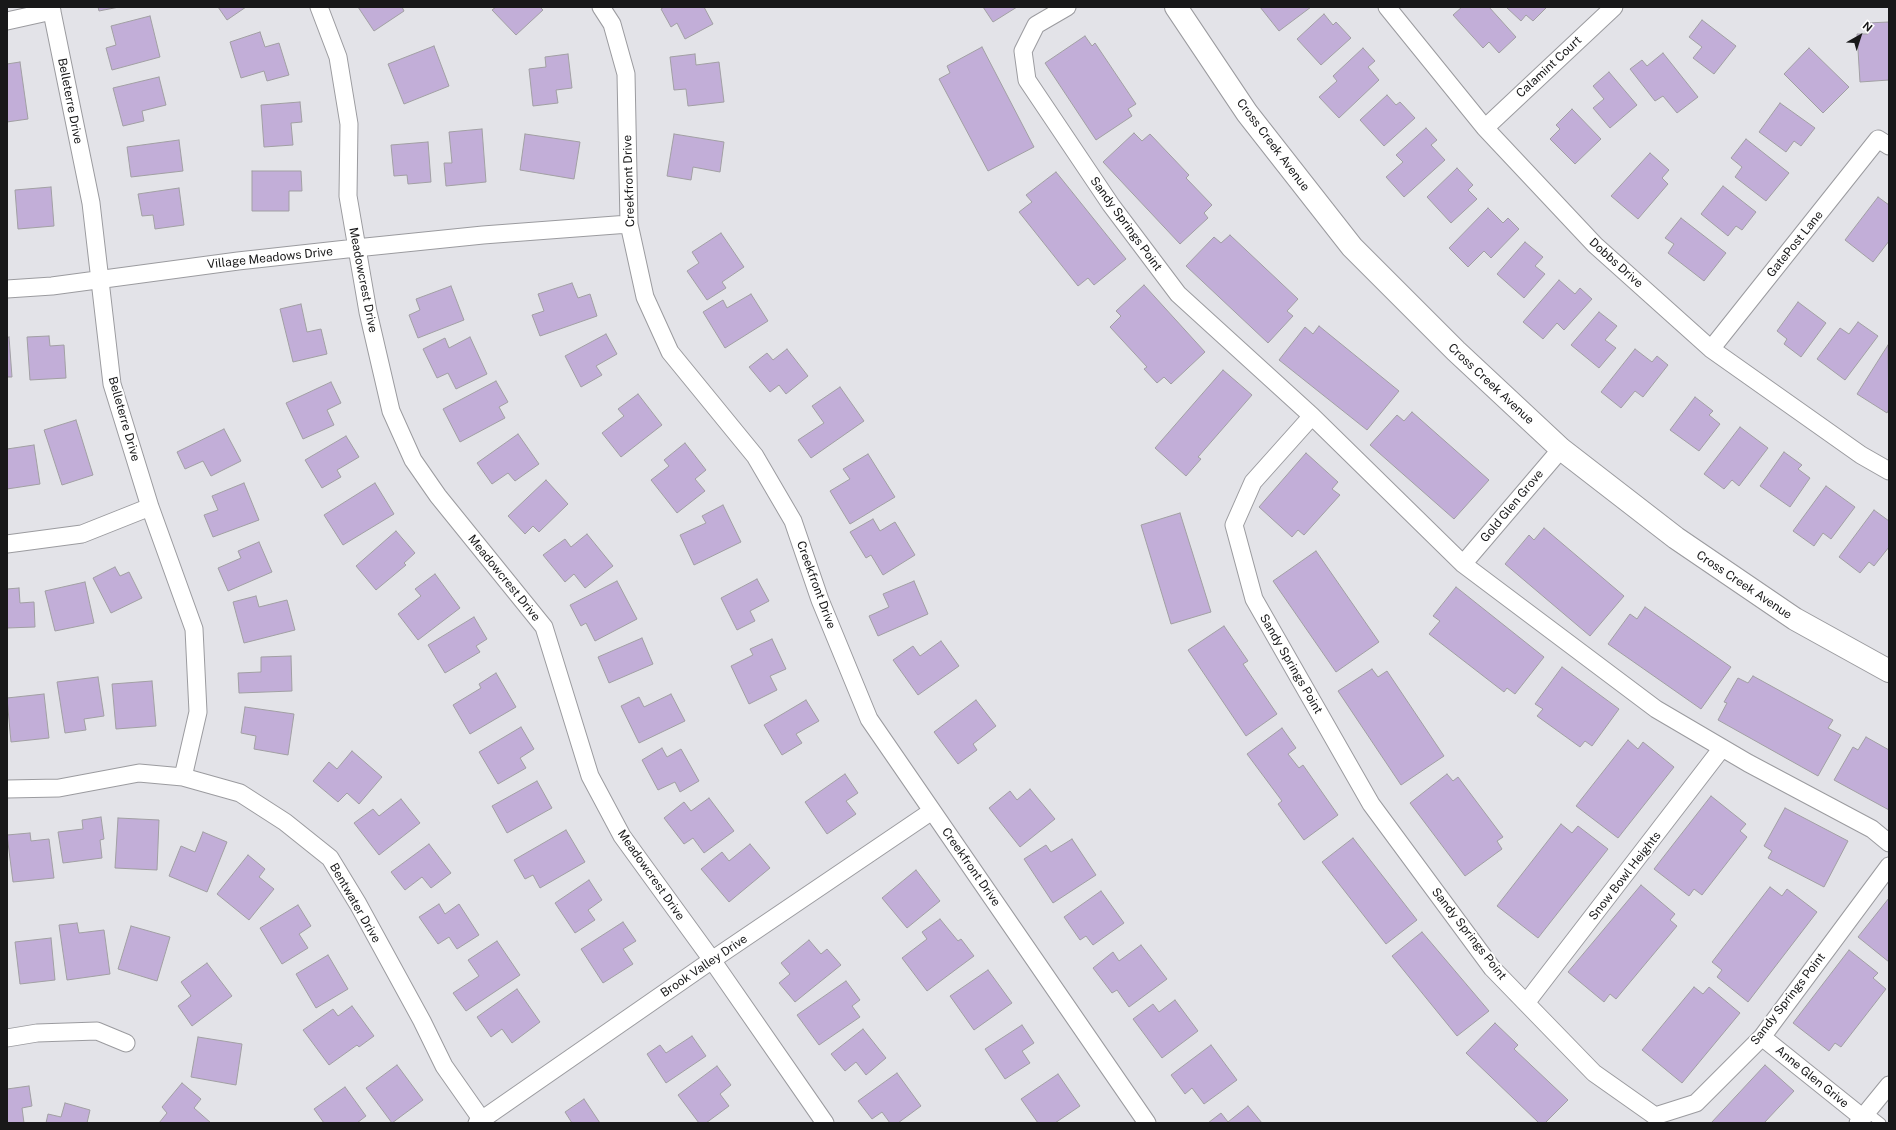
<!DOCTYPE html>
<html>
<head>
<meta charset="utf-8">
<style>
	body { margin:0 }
	#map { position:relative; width:1896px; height:1130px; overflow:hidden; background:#e3e3e8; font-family:"Public Sans",sans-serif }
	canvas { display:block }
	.frame { position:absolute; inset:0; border:8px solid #181819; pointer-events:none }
	.north { position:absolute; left:1840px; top:16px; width:40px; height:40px; -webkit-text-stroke:3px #fff; paint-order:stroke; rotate:39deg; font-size:11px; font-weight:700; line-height:16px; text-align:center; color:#181819 }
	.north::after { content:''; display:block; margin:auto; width:14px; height:18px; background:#181819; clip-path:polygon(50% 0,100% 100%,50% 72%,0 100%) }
</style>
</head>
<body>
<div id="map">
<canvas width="1896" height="1130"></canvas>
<div class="frame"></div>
<div class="north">N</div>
</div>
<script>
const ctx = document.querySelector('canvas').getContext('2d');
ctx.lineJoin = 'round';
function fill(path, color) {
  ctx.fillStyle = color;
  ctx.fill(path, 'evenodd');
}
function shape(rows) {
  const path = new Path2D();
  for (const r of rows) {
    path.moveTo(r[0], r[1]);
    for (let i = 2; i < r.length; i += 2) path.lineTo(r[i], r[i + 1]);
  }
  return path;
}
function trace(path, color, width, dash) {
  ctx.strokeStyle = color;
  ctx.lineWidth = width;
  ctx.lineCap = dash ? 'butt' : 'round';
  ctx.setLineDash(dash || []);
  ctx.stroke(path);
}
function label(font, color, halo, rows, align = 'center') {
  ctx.font = font + ' "Public Sans",sans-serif';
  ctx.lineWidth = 4;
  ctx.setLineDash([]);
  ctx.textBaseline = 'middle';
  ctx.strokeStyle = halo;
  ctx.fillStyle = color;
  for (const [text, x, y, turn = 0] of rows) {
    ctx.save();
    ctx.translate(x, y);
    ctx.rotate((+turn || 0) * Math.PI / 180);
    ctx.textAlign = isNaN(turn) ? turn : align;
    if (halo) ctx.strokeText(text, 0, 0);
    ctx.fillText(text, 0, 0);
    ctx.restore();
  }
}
const building = shape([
	[98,7,119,7,99,11,98,7],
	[218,7,246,7,227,20,218,7],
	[358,7,402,7,404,11,374,31,358,7],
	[496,7,540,7,543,10,516,35,492,10,496,7],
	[664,7,704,7,713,24,685,39,677,23,671,27,661,9,664,7],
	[983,7,1017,7,993,22,983,7],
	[1260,7,1311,7,1279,31,1260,7],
	[1462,7,1489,7,1516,37,1499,53,1489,42,1483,48,1453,15,1462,7],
	[1506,7,1547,7,1533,21,1526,15,1521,21,1506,7],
	[1324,14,1333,25,1336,22,1351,38,1321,65,1297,39,1324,14],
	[150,16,160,57,112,70,106,48,116,45,111,26,150,16],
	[1702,20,1736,46,1714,74,1693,58,1702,47,1689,37,1702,20],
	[1889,22,1889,80,1860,82,1857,34,1868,34,1867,23,1889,22],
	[260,32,265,47,279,43,289,75,267,81,264,71,241,78,230,42,260,32],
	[1085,36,1092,46,1095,43,1136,104,1128,109,1132,116,1096,140,1045,63,1085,36],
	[434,46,449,86,404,104,388,64,434,46],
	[982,47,1034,147,988,171,939,79,950,73,947,66,982,47],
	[1363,48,1375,61,1368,67,1379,80,1339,118,1319,97,1337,81,1333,76,1363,48],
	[1809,48,1849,87,1823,113,1784,74,1809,48],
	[1663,53,1698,97,1677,113,1663,96,1655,101,1630,69,1642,60,1647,66,1663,53],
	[568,54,572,88,556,90,558,103,533,106,529,69,546,67,545,57,568,54],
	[695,54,696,65,719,62,724,102,688,106,686,89,674,90,670,57,695,54],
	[20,62,28,119,7,122,7,64,20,62],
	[1609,72,1637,105,1610,128,1593,108,1604,99,1593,86,1609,72],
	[159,77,166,105,142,111,144,121,123,126,113,88,159,77],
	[1387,95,1396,105,1400,102,1415,118,1384,146,1360,120,1387,95],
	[300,102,302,122,291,123,293,145,264,147,261,105,300,102],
	[1780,103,1815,128,1801,146,1794,141,1786,152,1759,132,1780,103],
	[1572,109,1601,139,1575,164,1550,139,1560,129,1556,125,1572,109],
	[1426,128,1437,140,1431,145,1445,160,1404,197,1386,177,1403,162,1396,155,1426,128],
	[482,129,486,182,446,186,444,163,452,163,449,132,482,129],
	[1134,133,1142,141,1150,134,1189,175,1186,178,1212,205,1204,213,1208,218,1180,244,1103,162,1134,133],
	[525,134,580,142,574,179,520,170,525,134],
	[674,134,724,142,720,172,693,167,691,180,667,176,674,134],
	[1746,139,1789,173,1766,201,1735,177,1742,167,1731,158,1746,139],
	[179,140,183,171,131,177,127,147,179,140],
	[428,142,431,182,408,184,407,175,394,176,391,145,428,142],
	[1650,153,1669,170,1662,178,1668,184,1638,219,1611,196,1650,153],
	[1457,168,1473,185,1468,190,1477,199,1451,223,1427,197,1457,168],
	[252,171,301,171,302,191,289,191,289,211,252,211,252,171],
	[1056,172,1126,259,1094,285,1088,278,1078,286,1019,212,1032,202,1026,195,1056,172],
	[1723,186,1756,212,1742,230,1736,226,1728,236,1701,214,1723,186],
	[51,187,54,226,18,229,15,190,51,187],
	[179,188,184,225,155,229,153,215,142,216,138,194,179,188],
	[1878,197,1889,205,1889,241,1873,262,1845,240,1878,197],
	[1488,208,1503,223,1508,218,1519,229,1491,258,1484,251,1468,267,1449,248,1488,208],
	[1681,218,1726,253,1704,281,1668,253,1674,244,1665,238,1681,218],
	[721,233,744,267,722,282,726,288,707,300,687,271,699,263,692,252,721,233],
	[1230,235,1298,299,1287,311,1293,316,1268,343,1186,266,1214,237,1221,243,1230,235],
	[1525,242,1543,257,1535,266,1545,274,1524,298,1497,274,1525,242],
	[1559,280,1575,294,1580,288,1592,299,1564,330,1557,323,1543,339,1523,322,1559,280],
	[572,283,578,298,590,294,597,316,540,336,532,315,544,311,538,294,572,283],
	[1144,285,1205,352,1171,384,1164,377,1157,383,1144,369,1147,367,1110,327,1121,316,1116,311,1144,285],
	[451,286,464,320,418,338,409,315,420,310,416,299,451,286],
	[751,294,768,321,725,348,703,312,723,300,727,308,751,294],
	[1798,302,1826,323,1801,357,1784,344,1787,339,1777,331,1798,302],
	[301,304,307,332,321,329,327,354,293,362,280,309,301,304],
	[1599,312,1617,326,1605,340,1616,348,1599,368,1571,345,1599,312],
	[1858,322,1878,336,1845,380,1817,359,1840,328,1849,334,1858,322],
	[1319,326,1399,391,1367,430,1279,360,1305,327,1313,334,1319,326],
	[606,334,617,354,596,366,602,375,581,387,565,356,606,334],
	[49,336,50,346,64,345,66,378,30,380,27,337,49,336],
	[9,337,12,377,7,377,7,338,9,337],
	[470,337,487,374,456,389,448,373,437,378,423,349,445,338,449,348,470,337],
	[1888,345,1889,409,1887,413,1857,394,1888,345],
	[787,349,808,376,786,394,779,385,770,392,749,367,767,353,773,360,787,349],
	[1635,349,1652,362,1657,356,1668,365,1643,397,1635,391,1621,408,1601,392,1635,349],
	[1223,370,1252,395,1198,457,1201,459,1186,476,1155,448,1223,370],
	[496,381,508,402,499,407,505,418,460,442,443,409,496,381],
	[331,382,341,403,327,410,334,425,303,439,286,403,331,382],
	[840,387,864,421,811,458,798,440,824,423,812,406,840,387],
	[638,394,662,425,621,457,602,433,624,416,618,409,638,394],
	[1695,397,1713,411,1709,415,1720,424,1699,451,1670,430,1695,397],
	[1412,412,1489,480,1454,519,1370,445,1397,415,1404,421,1412,412],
	[76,420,93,475,62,485,44,430,76,420],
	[1740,427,1768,448,1739,486,1732,480,1724,489,1704,474,1740,427],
	[224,429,241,461,211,476,203,461,185,469,177,452,224,429],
	[518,434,539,464,515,481,508,473,492,484,477,463,518,434],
	[346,436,359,457,337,470,341,477,322,488,305,460,346,436],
	[685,443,706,470,695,479,705,491,677,513,651,480,669,466,664,460,685,443],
	[34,445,40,484,7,489,7,449,34,445],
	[1784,452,1802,465,1798,469,1810,478,1790,507,1760,486,1784,452],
	[1306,453,1338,482,1332,489,1340,495,1304,535,1298,530,1292,537,1259,507,1306,453],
	[868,454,895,497,850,524,830,491,850,479,843,469,868,454],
	[546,480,568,504,539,532,533,526,525,534,508,516,546,480],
	[244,483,259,520,213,537,204,515,218,510,212,496,244,483],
	[375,483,394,514,343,545,324,515,375,483],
	[1826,486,1855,507,1831,539,1823,533,1814,546,1793,531,1826,486],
	[723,505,741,542,694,565,680,535,706,523,702,516,723,505],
	[1874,510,1889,521,1889,547,1874,566,1869,562,1860,573,1839,557,1874,510],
	[1180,513,1211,612,1171,624,1141,525,1180,513],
	[873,519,880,531,895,522,915,555,883,575,871,555,866,558,850,532,873,519],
	[1544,528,1624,596,1590,636,1505,564,1529,535,1534,540,1544,528],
	[396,531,415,553,404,563,406,565,376,590,356,566,396,531],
	[587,534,613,566,585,588,574,574,565,582,543,555,565,539,571,547,587,534],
	[259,542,272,572,228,591,218,568,241,558,238,551,259,542],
	[1316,551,1379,642,1336,672,1273,581,1316,551],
	[115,567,120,576,129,572,142,598,111,613,93,578,115,567],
	[435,574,460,608,418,640,398,614,421,596,415,589,435,574],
	[757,579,769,601,750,611,755,621,737,630,721,598,757,579],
	[617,581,637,619,595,641,586,623,581,626,570,605,617,581],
	[914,581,928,614,878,636,869,616,889,607,883,594,914,581],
	[85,582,94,623,55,631,45,591,85,582],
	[1456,587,1544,657,1515,694,1507,688,1504,692,1429,634,1440,621,1433,616,1456,587],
	[19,588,20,603,34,602,35,627,7,628,7,589,19,588],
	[256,596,259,607,287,600,295,630,244,643,233,602,256,596],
	[1645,607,1731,667,1701,709,1608,644,1630,614,1637,619,1645,607],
	[474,617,487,639,476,646,480,652,445,673,428,645,474,617],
	[1224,626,1248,661,1243,664,1277,714,1246,736,1188,650,1224,626],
	[642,638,653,664,609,683,598,657,642,638],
	[772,639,786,669,770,676,777,690,749,704,731,666,753,655,750,649,772,639],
	[941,641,959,666,918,695,893,660,913,646,920,656,941,641],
	[291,656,292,691,239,693,238,673,261,672,261,657,291,656],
	[1562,667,1619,709,1592,746,1585,741,1580,747,1537,716,1543,709,1535,704,1562,667],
	[1372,669,1378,677,1387,671,1444,756,1401,785,1338,691,1372,669],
	[496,673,516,707,470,734,453,705,481,688,479,684,496,673],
	[1753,676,1833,720,1828,728,1841,735,1818,776,1718,720,1727,703,1724,702,1738,678,1748,683,1753,676],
	[98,677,104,716,84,719,86,730,65,733,57,682,98,677],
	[152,681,156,726,116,729,112,684,152,681],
	[44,694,49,738,11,742,7,698,44,694],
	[671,694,685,721,639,743,621,706,639,697,644,707,671,694],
	[806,700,819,721,796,734,802,743,782,755,764,725,806,700],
	[976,700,996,726,973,744,977,750,958,764,934,732,976,700],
	[245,707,294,714,288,755,254,749,256,736,241,733,245,707],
	[521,727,534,749,520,758,526,768,498,784,479,752,521,727],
	[1282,728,1296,748,1288,754,1299,768,1303,765,1338,815,1304,840,1278,804,1282,801,1247,754,1282,728],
	[1866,737,1889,750,1889,810,1834,780,1853,747,1858,750,1866,737],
	[1628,740,1638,749,1643,742,1674,767,1618,838,1576,806,1628,740],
	[662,748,667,757,681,749,699,781,680,792,675,782,658,790,642,760,662,748],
	[352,751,382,777,359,804,347,793,338,802,313,781,329,762,337,769,352,751],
	[845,774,858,793,846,801,856,814,827,834,805,802,845,774],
	[1447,774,1453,781,1458,777,1503,837,1497,841,1502,849,1465,876,1410,803,1447,774],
	[537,781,552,808,507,833,492,806,537,781],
	[1030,789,1055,819,1020,847,989,808,1010,791,1017,800,1030,789],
	[1711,796,1746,824,1740,831,1747,837,1702,895,1694,889,1689,896,1654,869,1711,796],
	[709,798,734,831,704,853,693,838,684,844,664,818,684,802,691,811,709,798],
	[401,799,420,823,379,855,354,823,373,809,379,816,401,799],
	[1785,808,1848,841,1824,887,1768,858,1772,851,1764,846,1785,808],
	[101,817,104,839,100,840,102,858,63,863,58,832,83,829,82,820,101,817],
	[118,818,159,820,157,870,115,868,118,818],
	[1561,824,1572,833,1578,826,1608,849,1538,938,1497,906,1561,824],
	[566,830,585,862,540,888,533,875,525,879,514,860,566,830],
	[203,832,227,842,207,892,169,876,181,846,195,852,203,832],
	[30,833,31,841,49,839,54,878,13,882,7,835,30,833],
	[1353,838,1417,920,1386,944,1322,862,1353,838],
	[1072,839,1096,875,1053,903,1024,859,1046,845,1051,852,1072,839],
	[429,844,451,873,431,888,422,877,405,890,391,872,429,844],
	[750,844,770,868,729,902,701,869,722,852,729,861,750,844],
	[248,855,265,869,259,877,274,889,249,920,217,894,248,855],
	[916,870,940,901,907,928,882,898,916,870],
	[589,880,602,900,588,910,595,920,575,933,555,903,589,880],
	[1641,885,1675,914,1670,920,1677,926,1616,999,1610,994,1604,1002,1568,972,1641,885],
	[1770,887,1782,896,1787,889,1817,912,1748,1002,1717,977,1722,970,1712,962,1770,887],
	[1101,891,1124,923,1093,945,1086,936,1080,940,1064,917,1101,891],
	[1889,898,1889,962,1858,937,1889,898],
	[439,904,445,914,459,904,479,935,457,949,449,937,438,944,419,917,439,904],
	[298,905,311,926,299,934,308,948,282,964,260,928,298,905],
	[940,919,958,941,961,939,974,956,927,991,902,958,927,939,922,932,940,919],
	[623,922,636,941,623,949,633,964,603,983,581,949,623,922],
	[77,923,79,933,104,930,110,974,67,980,59,925,77,923],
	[131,926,170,937,157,981,118,969,131,926],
	[1422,932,1489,1011,1457,1036,1392,956,1422,932],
	[51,938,55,980,20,984,15,942,51,938],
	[809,940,821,954,827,949,841,965,795,1002,779,983,790,974,781,963,809,940],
	[497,941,520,975,466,1011,453,993,479,976,468,960,497,941],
	[1141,945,1167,979,1129,1007,1117,990,1112,993,1093,968,1113,952,1119,961,1141,945],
	[1849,950,1878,973,1873,978,1886,989,1841,1047,1835,1043,1829,1051,1793,1023,1849,950],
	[328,955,348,989,316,1008,296,974,328,955],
	[207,963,232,996,192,1026,178,1006,191,996,181,982,207,963],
	[988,970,1012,1003,974,1030,950,996,988,970],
	[846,981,860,1000,852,1006,860,1017,819,1045,797,1015,846,981],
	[1694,987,1703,994,1709,987,1740,1013,1682,1083,1642,1050,1694,987],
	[517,989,540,1022,512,1043,502,1029,491,1037,477,1017,517,989],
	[1175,1000,1198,1031,1162,1058,1133,1019,1153,1004,1159,1012,1175,1000],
	[352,1006,374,1036,359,1047,357,1045,329,1065,303,1030,333,1009,338,1016,352,1006],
	[1495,1023,1518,1045,1514,1049,1568,1100,1545,1123,1539,1123,1466,1053,1495,1023],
	[1022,1025,1034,1043,1022,1051,1030,1063,1005,1079,985,1049,1022,1025],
	[863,1029,886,1058,866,1075,856,1062,845,1071,831,1054,863,1029],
	[692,1036,706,1056,666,1083,647,1054,660,1045,666,1053,692,1036],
	[198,1037,242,1044,236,1085,191,1077,198,1037],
	[1211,1045,1237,1080,1204,1104,1192,1088,1185,1094,1171,1075,1211,1045],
	[397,1065,423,1100,392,1123,366,1088,397,1065],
	[1765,1065,1794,1091,1764,1123,1711,1123,1765,1065],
	[717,1066,731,1085,720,1094,729,1106,706,1123,699,1123,678,1095,717,1066],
	[897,1073,921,1106,898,1123,890,1123,882,1112,872,1119,858,1101,897,1073],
	[1058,1074,1080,1106,1055,1123,1038,1123,1021,1099,1058,1074],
	[182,1083,201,1099,194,1108,211,1123,159,1123,167,1113,162,1107,182,1083],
	[29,1086,32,1106,22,1108,24,1123,7,1123,7,1089,29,1086],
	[345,1087,366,1116,357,1123,324,1123,314,1109,345,1087],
	[584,1099,600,1123,572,1123,565,1112,584,1099],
	[65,1103,90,1110,87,1123,46,1123,48,1114,61,1117,65,1103],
	[1248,1106,1262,1123,1208,1123,1221,1113,1228,1122,1248,1106]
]);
const service = shape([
	[1867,1112,1881,1123]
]);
const minor = shape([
	[51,7,91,203,112,384,150,507,194,629,198,712,183,777],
	[319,7,338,57,349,124,348,196,368,312,391,411,413,460,438,496,544,627,590,776,622,836,712,960,825,1123],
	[601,7,612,24,626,74,629,224,645,297,670,352,755,456,793,521,820,600,869,719,1147,1123],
	[1067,7,1036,25,1023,51,1027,80,1111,205,1178,294,1312,416,1463,564,1656,709,1748,763,1872,829,1889,843],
	[1387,7,1485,128,1595,245,1711,349,1861,455,1889,471],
	[7,21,52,11],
	[1485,128,1614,7],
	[7,289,52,286,238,261,356,248,483,235,629,224],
	[1711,349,1878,139,1889,146],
	[1312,416,1253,482,1234,525,1254,599,1371,804,1492,968,1594,1073,1655,1116,1696,1103,1762,1037,1889,866],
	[7,544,82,534,150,507],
	[1463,564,1561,449],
	[7,789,59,788,139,773,183,777,240,793,285,822,330,858,358,904,422,1021,444,1066,484,1123],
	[1526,1003,1722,748],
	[1762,1037,1863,1118],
	[7,1038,37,1033,97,1031,126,1043],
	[477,1123,712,960,932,811],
	[1858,1123,1889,1085]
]);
const tertiary = shape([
	[1176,7,1247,113,1352,247,1456,351,1561,449,1676,538,1795,619,1889,671]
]);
const streetNames = [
	["Calamint Court",1549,67,-43],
	["Belleterre Drive",70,101,79],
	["Cross Creek Avenue",1273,145,53],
	["Creekfront Drive",629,181,-92],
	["Sandy Springs Point",1126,224,54],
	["GatePost Lane",1795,244,-51],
	["Village Meadows Drive",270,258,-6],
	["Dobbs Drive",1616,263,42],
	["Meadowcrest Drive",363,280,79],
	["Cross Creek Avenue",1491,384,43],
	["Belleterre Drive",124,419,74],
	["Gold Glen Grove",1512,506,-50],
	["Meadowcrest Drive",504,578,51],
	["Creekfront Drive",816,585,70],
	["Cross Creek Avenue",1744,585,34],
	["Sandy Springs Point",1291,664,60],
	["Creekfront Drive",971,867,55],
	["Meadowcrest Drive",651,875,55],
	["Snow Bowl Heights",1625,876,-52],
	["Bentwater Drive",355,903,60],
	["Sandy Springs Point",1469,934,52],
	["Brook Valley Drive",704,966,-34],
	["Sandy Springs Point",1788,999,-52],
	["Anne Glen Grive",1812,1077,39]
];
fill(building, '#c2aed8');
trace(building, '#a19fa3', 1);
trace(service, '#9b9b9f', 11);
trace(minor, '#9b9b9f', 19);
trace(tertiary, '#9b9b9f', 24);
trace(service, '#fff', 9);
trace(minor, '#fff', 17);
trace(tertiary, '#fff', 22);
label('12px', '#181819', '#fff', streetNames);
</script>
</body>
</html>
